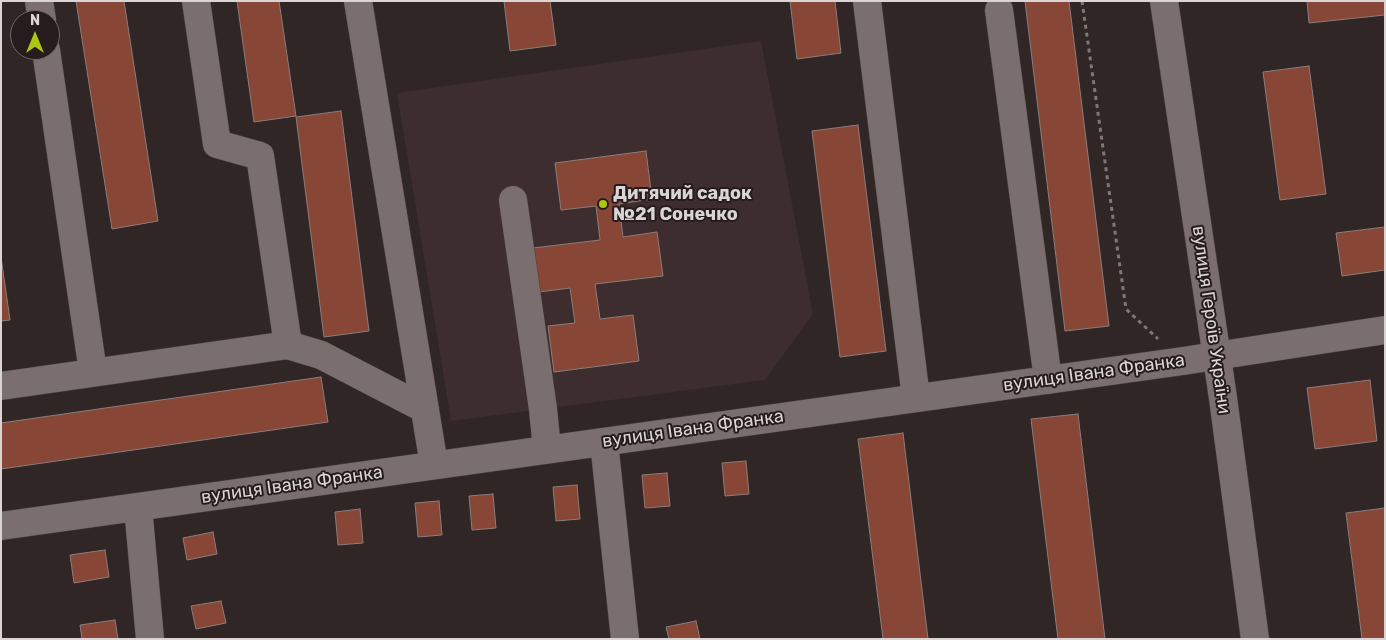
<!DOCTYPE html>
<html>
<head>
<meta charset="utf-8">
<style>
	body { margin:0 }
	#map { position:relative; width:1386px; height:640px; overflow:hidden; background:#302626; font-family:Rubik,sans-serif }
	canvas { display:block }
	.frame { position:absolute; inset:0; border:2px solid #dbd4d4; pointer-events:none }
	.north { position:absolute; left:10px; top:10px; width:50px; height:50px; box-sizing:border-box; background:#261c1d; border:1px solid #6e6666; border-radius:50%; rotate:0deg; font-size:14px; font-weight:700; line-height:20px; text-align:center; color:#dbd4d4 }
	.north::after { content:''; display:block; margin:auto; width:18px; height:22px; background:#acc612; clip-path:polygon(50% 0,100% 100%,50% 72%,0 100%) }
</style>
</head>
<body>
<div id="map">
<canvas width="1386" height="640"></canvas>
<div class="frame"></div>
<div class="north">N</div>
</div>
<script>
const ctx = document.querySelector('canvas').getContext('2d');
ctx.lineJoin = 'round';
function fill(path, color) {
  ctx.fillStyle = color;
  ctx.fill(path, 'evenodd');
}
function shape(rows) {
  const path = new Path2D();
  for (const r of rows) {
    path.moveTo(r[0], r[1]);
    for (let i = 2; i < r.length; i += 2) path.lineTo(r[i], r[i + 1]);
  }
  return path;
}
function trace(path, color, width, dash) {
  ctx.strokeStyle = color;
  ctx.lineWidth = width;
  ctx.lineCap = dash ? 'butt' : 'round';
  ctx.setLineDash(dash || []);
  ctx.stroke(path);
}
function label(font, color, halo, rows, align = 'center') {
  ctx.font = font + ' Rubik,sans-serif';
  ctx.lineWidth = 4;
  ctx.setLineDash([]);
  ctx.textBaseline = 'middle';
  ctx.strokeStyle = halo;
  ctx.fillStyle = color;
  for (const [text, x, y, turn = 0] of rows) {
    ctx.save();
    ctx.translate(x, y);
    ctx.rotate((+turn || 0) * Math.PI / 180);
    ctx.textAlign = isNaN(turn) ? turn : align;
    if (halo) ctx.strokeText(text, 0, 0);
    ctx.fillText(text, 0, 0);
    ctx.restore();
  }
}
const built = shape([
	[761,41,813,314,765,380,451,421,397,93]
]);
const building = shape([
	[76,1,124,1,158,221,112,229,76,1],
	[237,1,279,1,296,116,254,122,237,1],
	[504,1,550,1,556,45,510,51,504,1],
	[790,1,835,1,841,53,797,59,790,1],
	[1025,1,1069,1,1109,326,1065,331,1025,1],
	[1307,1,1385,1,1385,15,1309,23,1307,1],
	[1309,66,1326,194,1280,200,1263,72,1309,66],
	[341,111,369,331,324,337,296,117,341,111],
	[858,125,886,351,840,357,812,131,858,125],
	[646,151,652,199,619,204,623,237,657,232,663,276,595,284,600,319,633,315,639,361,554,372,548,326,575,323,570,288,539,292,533,248,600,240,596,206,561,210,555,163,646,151],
	[1385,227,1385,270,1342,276,1336,233,1385,227],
	[1,257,10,320,1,321,1,257],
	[321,377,328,422,1,469,1,423,321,377],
	[1370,380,1377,441,1315,449,1307,388,1370,380],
	[1078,414,1105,639,1058,639,1031,419,1078,414],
	[903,433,928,639,883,639,858,439,903,433],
	[746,461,749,494,725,496,722,463,746,461],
	[667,473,670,506,645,508,642,475,667,473],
	[577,485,580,519,556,521,553,487,577,485],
	[493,494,496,528,472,530,469,496,493,494],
	[439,501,442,535,418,537,415,503,439,501],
	[1385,508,1385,639,1362,639,1346,513,1385,508],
	[360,509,363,543,338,545,335,512,360,509],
	[213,532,217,554,187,560,183,538,213,532],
	[105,550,109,577,74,583,70,555,105,550],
	[221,601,226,623,196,629,191,606,221,601],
	[115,620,118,639,82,639,80,625,115,620],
	[696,621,700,639,669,639,666,627,696,621]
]);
const path = shape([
	[1082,1,1126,309,1158,339]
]);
const minor = shape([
	[39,1,42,20],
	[196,1,217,144,260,156,288,345],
	[358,1,434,465],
	[867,1,916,398],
	[1164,1,1223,398,1255,639],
	[999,10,1048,380],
	[46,50,93,372],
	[513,200,543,409,547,449],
	[1,386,288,345,321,355,425,409],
	[604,442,625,639],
	[138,507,150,639],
	[1,526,1183,361,1385,330]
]);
const markers = [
	[603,204,5,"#acc612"]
];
const poiNames = [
	["Дитячий садок",613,194],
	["№21 Сонечко",613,215]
];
const streetNames = [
	["вулиця Героїв України",1211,320,82],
	["вулиця Івана Франка",1094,373,-8],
	["вулиця Івана Франка",693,429,-8],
	["вулиця Івана Франка",292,485,-8]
];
fill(built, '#3e2d2e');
fill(building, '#874636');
trace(building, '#8a7e7b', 1);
trace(minor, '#4b4242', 29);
trace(path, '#7f7676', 3, [4, 4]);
trace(minor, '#7a6e6e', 28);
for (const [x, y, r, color] of markers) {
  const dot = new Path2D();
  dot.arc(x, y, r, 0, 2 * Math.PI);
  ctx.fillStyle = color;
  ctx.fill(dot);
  trace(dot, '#261c1d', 2);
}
label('bold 18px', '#dbd4d4', '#261c1d', poiNames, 'left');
label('18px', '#dbd4d4', '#261c1d', streetNames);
</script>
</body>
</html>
